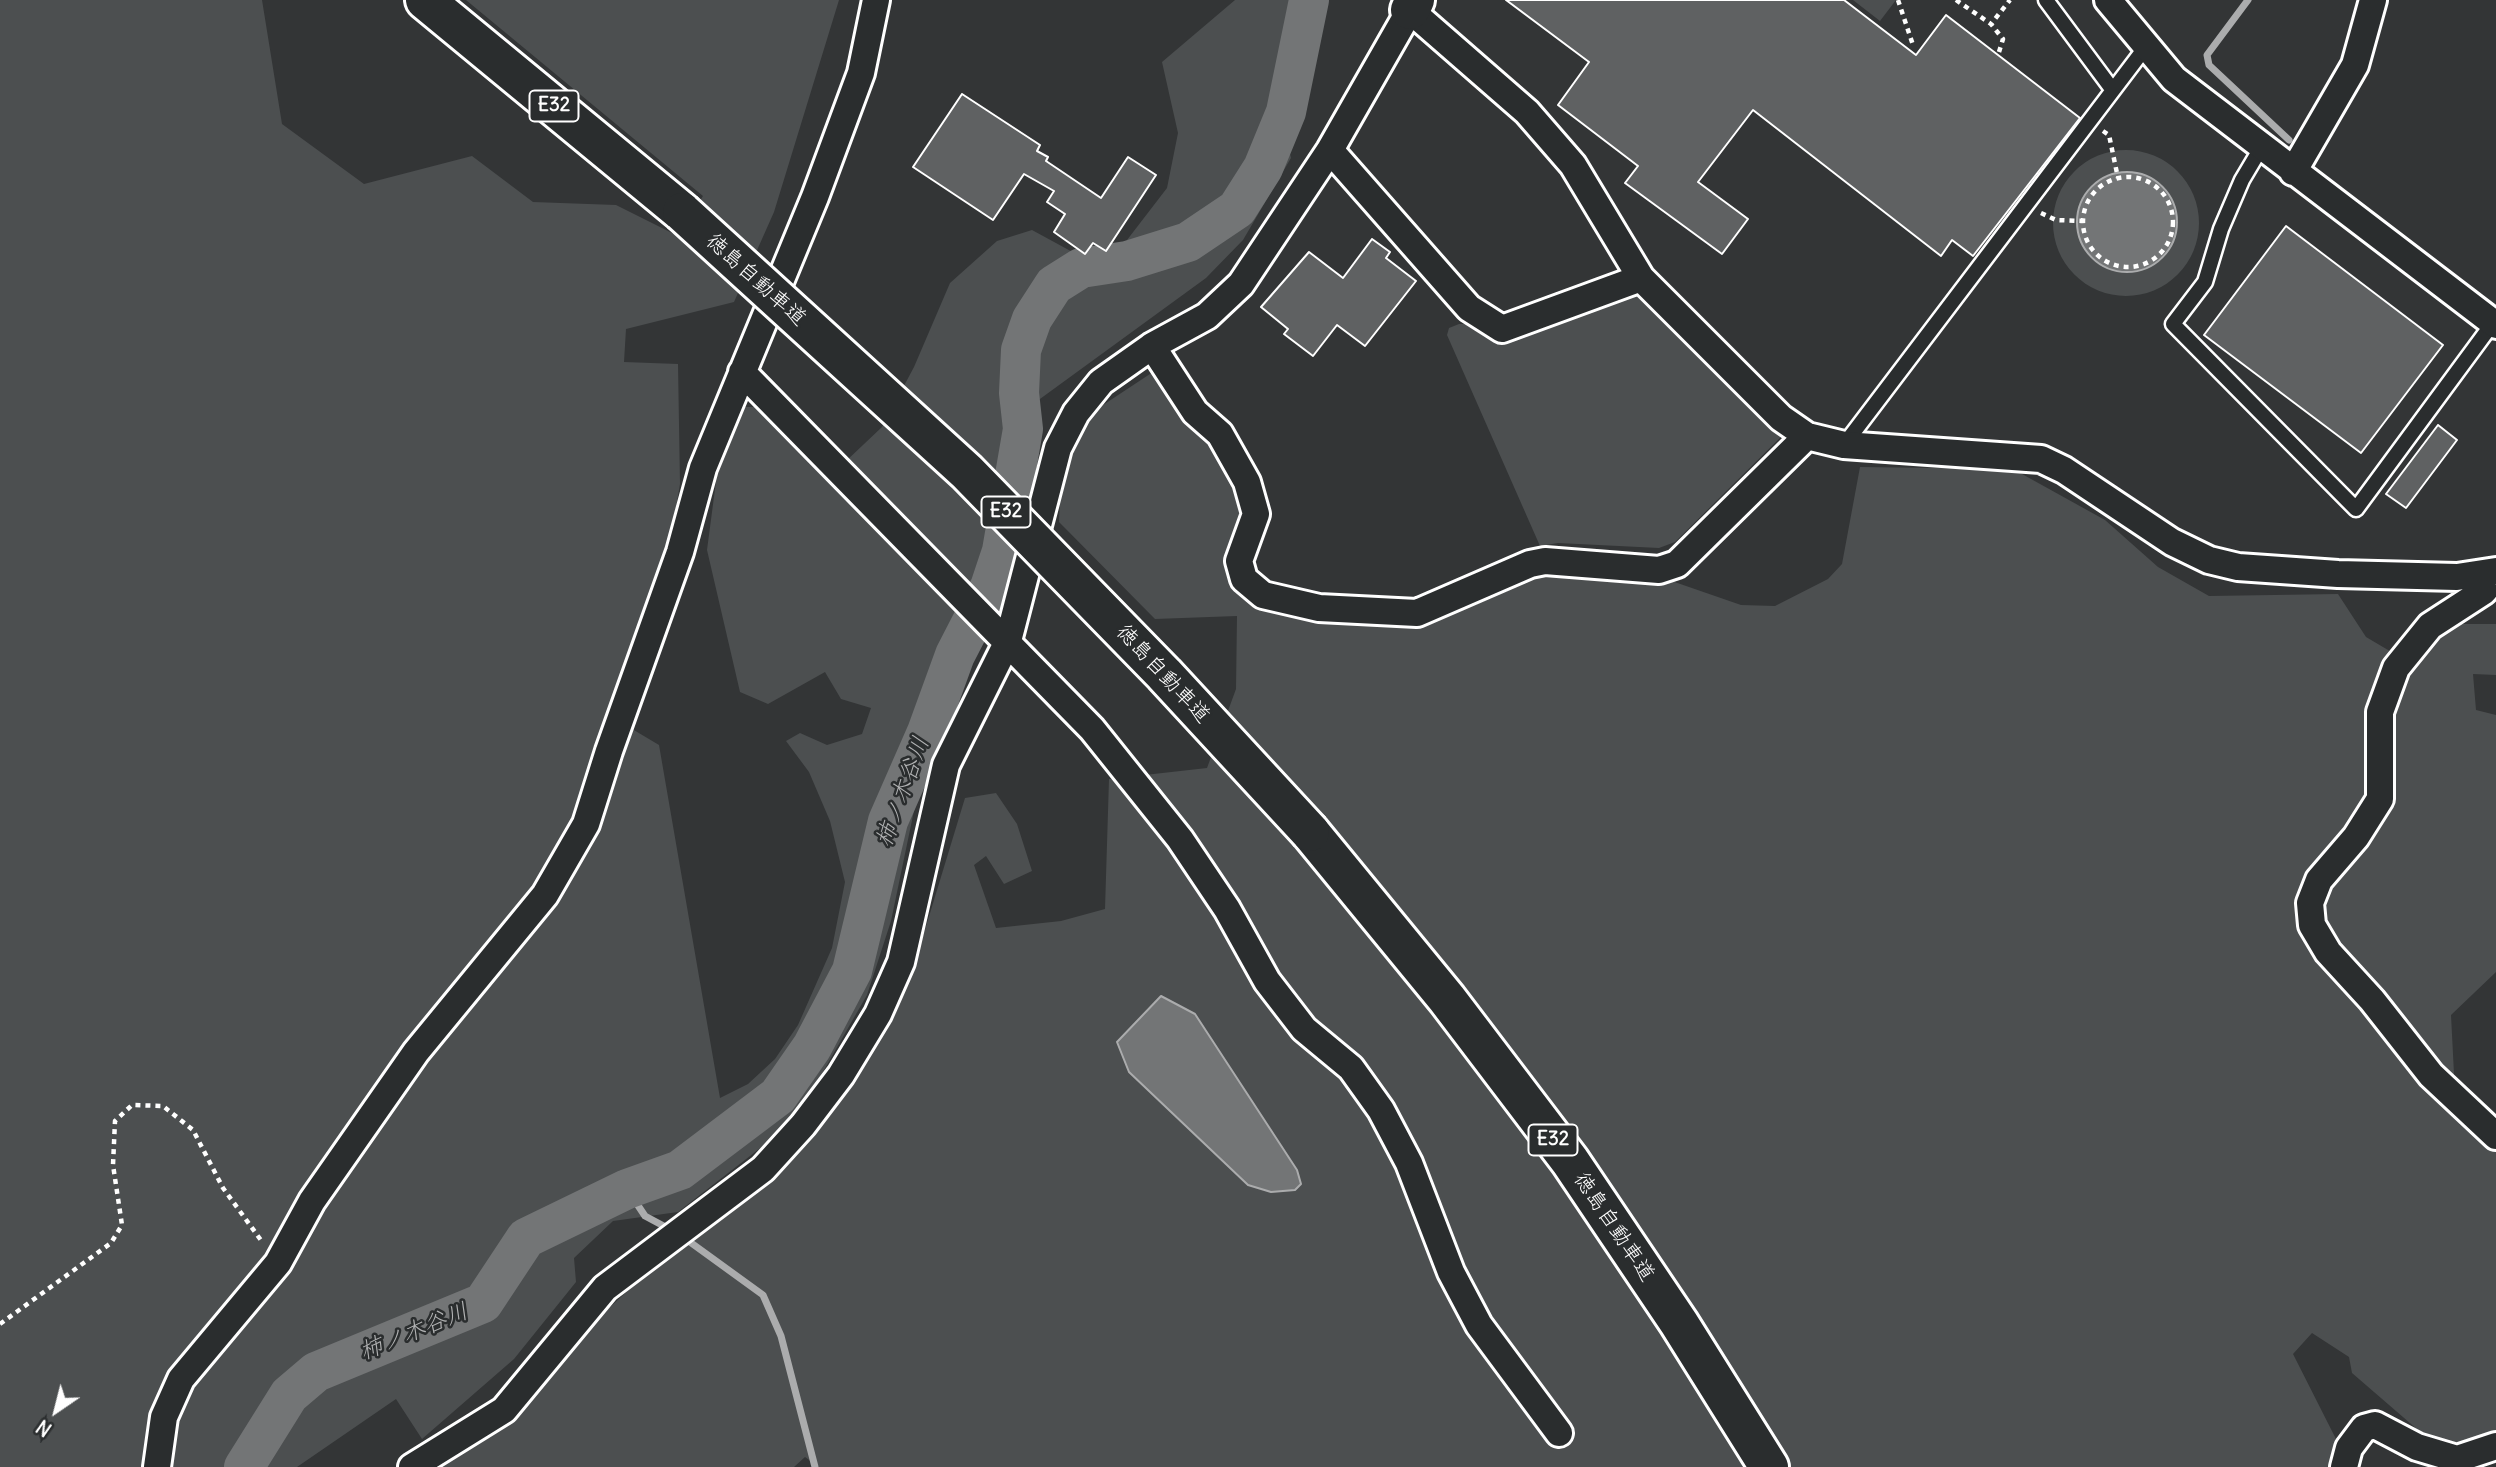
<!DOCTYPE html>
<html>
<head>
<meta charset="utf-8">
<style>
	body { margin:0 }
	#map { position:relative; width:2496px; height:1467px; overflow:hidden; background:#333536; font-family:Delius,sans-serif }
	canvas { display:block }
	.north { position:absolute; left:21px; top:1376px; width:70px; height:70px; -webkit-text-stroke:5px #2a2d2e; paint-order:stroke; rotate:215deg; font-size:19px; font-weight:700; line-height:28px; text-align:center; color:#fff }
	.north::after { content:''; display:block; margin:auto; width:24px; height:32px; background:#fff; clip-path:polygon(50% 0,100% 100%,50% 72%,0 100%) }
</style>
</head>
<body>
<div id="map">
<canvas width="2496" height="1467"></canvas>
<div class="north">N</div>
</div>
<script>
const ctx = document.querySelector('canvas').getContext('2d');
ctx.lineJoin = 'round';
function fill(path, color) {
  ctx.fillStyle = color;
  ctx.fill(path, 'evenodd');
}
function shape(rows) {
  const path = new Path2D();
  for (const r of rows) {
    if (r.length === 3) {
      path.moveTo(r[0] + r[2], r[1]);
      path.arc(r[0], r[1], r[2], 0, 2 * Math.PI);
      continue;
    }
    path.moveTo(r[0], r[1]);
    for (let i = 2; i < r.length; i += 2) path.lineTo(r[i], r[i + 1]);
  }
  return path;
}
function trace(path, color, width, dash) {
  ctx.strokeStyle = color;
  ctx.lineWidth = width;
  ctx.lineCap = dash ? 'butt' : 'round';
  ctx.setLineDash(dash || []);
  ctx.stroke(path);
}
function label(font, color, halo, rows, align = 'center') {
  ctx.font = font + ' Delius,"Klee One",sans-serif';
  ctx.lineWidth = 5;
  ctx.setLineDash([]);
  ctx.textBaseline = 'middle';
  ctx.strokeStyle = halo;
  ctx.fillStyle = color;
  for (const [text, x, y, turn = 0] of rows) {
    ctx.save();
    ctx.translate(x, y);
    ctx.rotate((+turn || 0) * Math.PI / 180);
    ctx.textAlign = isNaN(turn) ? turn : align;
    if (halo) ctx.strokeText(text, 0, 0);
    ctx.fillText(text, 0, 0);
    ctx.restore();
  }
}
const green = shape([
	[0,0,262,0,282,124,364,184,472,156,533,202,616,205,678,236,703,196,466,0,839,0,774,212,734,302,626,329,624,362,678,364,680,484,666,566,612,717,659,745,720,1098,748,1084,775,1059,798,1025,832,948,845,882,830,821,809,772,786,741,800,733,827,745,862,734,871,708,841,699,825,672,768,704,740,692,707,550,717,474,745,407,754,407,826,480,882,427,914,367,950,283,997,241,1032,230,1078,255,1097,258,1117,253,1167,188,1178,133,1162,62,1235,0,1303,0,1278,100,1291,158,1243,240,1206,278,1007,423,992,549,933,684,915,806,891,921,867,995,816,1084,768,1142,678,1212,613,1221,574,1258,576,1282,514,1359,422,1439,396,1399,297,1467,0,1467],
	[1853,0,1896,0,1880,21],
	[2126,223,73],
	[1630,291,1641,294,1784,434,1675,542,1659,548,1558,543,1540,546,1447,335,1449,328,1459,324,1471,324],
	[1153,372,1185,422,1207,440,1236,479,1243,515,1230,557,1237,593,1314,619,1376,626,1432,624,1493,592,1541,574,1663,578,1741,605,1775,606,1828,579,1842,564,1860,467,2013,469,2105,520,2158,567,2209,596,2338,594,2366,637,2400,657,2450,624,2496,624,2496,675,2473,674,2476,710,2496,715,2496,972,2451,1015,2456,1113,2496,1150,2496,1453,2440,1449,2352,1373,2349,1357,2312,1333,2293,1354,2336,1439,2328,1467,819,1467,805,1457,794,1467,437,1467,661,1260,783,1166,850,1086,894,1017,913,969,965,798,996,793,1017,824,1032,871,1004,884,986,856,974,865,996,928,1061,921,1105,909,1109,779,1207,768,1236,689,1237,616,1155,619,1059,522,1061,478,1074,443,1097,409]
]);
const water = shape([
	[2127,222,50],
	[1161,996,1195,1014,1297,1170,1301,1184,1295,1190,1271,1192,1248,1185,1129,1072,1117,1042,1161,996]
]);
const stream = shape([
	[2248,0,2207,55,2209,65,2289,140],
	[627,1189,645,1216,673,1231],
	[683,1237,763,1295,781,1336,815,1467]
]);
const river = shape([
	[244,1467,289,1395,316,1372,483,1303,526,1238,627,1189,680,1170,778,1096,812,1047,852,971,888,821,927,732,955,655,990,587,1002,551,1023,429,1019,393,1021,350,1032,319,1054,285,1081,268,1127,261,1188,242,1237,209,1263,168,1286,112,1309,0]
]);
const building = shape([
	[1506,0,1844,0,1916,55,1946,15,2080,118,1973,256,1952,240,1941,256,1753,110,1698,182,1748,219,1722,254,1625,183,1638,166,1558,105,1589,62,1506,0],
	[962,94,1040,145,1037,151,1048,157,1046,161,1101,198,1128,157,1156,175,1106,251,1093,243,1085,254,1054,232,1065,214,1047,202,1054,191,1024,174,993,220,913,167,962,94],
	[2286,226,2443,345,2361,453,2204,335,2286,226],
	[1372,239,1390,252,1386,258,1416,281,1365,346,1337,325,1313,356,1284,334,1288,329,1261,307,1309,252,1343,278,1372,239],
	[2438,425,2457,440,2406,508,2386,494,2438,425]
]);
const path = shape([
	[1898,0,1913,45],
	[1956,0,1991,24],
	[1999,52,2003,39,1991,24,2010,0],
	[2103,131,2109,135,2118,178],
	[2128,222,45],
	[2041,213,2056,220,2083,221],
	[0,1324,111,1243,122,1225,113,1165,115,1121,132,1105,163,1106,193,1130,223,1188,263,1243]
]);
const lane = shape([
	[2046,0,2112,89],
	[2261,148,2242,180,2221,229,2205,282,2173,324,2356,509,2493,323],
	[1844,445,2145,48]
]);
const street = shape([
	[2108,0,2174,79,2496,325],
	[1330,150,1469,308,1502,329,1641,278],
	[2293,172,2355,65,2373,0],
	[1152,346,1195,412,1220,434,1247,482,1256,514,1239,561,1244,579,1263,595,1319,608,1417,613,1530,564,1545,561,1659,570,1677,564,1807,436],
	[742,372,1092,729,1180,839,1227,909,1267,981,1304,1029,1351,1068,1381,1110,1409,1163,1451,1272,1479,1325,1559,1433],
	[2496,576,2484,591,2430,626,2396,668,2380,712,2380,799,2356,837,2319,880,2310,903,2312,925,2328,952,2372,1000,2431,1075,2496,1136],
	[157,1467,164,1417,181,1379,278,1263,312,1201,416,1052,545,895,586,824,609,751,680,552,703,468,815,197,861,73,876,0],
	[412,1467,504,1410,605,1288,763,1169,803,1125,841,1075,878,1014,901,962,946,765,1008,641,1058,448,1076,413,1101,382,1152,346,1207,316,1241,284,1330,150,1410,10,1527,112,1573,165,1641,278,1781,418,1807,436,1844,445,2041,459,2064,470,2172,542,2209,560,2238,567,2338,574,2457,577,2496,571],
	[2344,1467,2349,1448,2364,1428,2375,1425,2417,1447,2457,1459,2496,1446]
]);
const secondary = shape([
	[1410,10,1415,0]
]);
const highway = shape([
	[425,0,682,212],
	[1310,832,1447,999,1570,1161,1679,1323,1769,1467]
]);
const highwayBridge = shape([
	[682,212,967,472,1164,674,1310,832]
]);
const shields = [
	[554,106,49],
	[1006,512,49],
	[1553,1140,49]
];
const shieldNames = [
	["E32",554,106],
	["E32",1006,512],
	["E32",1553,1140]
];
const streetNames = [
	["徳島自動車道",756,280,42],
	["徳島自動車道",1163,674,47],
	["徳島自動車道",1614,1227,56]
];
const waterNames = [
	["柿ノ木谷川",903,792,-70],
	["柿ノ木谷川",414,1332,-22]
];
fill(green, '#4c4f50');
fill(water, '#737576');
trace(water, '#abacad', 2);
trace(stream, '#abacad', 7);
trace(river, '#737576', 40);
fill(building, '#5f6162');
trace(building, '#fff', 2);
trace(lane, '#fff', 19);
trace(street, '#fff', 32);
trace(secondary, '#fff', 44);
trace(highway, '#fff', 44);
trace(path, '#fff', 4.5, [5, 5]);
trace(lane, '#2a2d2e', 14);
trace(street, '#2a2d2e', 26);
trace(secondary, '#2a2d2e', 38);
trace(highway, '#2a2d2e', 38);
trace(highwayBridge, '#fff', 44, []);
trace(highwayBridge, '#2a2d2e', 38);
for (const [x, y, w] of shields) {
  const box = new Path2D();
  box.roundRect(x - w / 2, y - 15.5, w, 31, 5);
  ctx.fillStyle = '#2a2d2e';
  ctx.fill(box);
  trace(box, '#fff', 2);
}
label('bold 19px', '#fff', null, shieldNames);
label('21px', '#fff', '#2a2d2e', streetNames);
label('italic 23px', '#b2b3b4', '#2a2d2e', waterNames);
</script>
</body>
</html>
